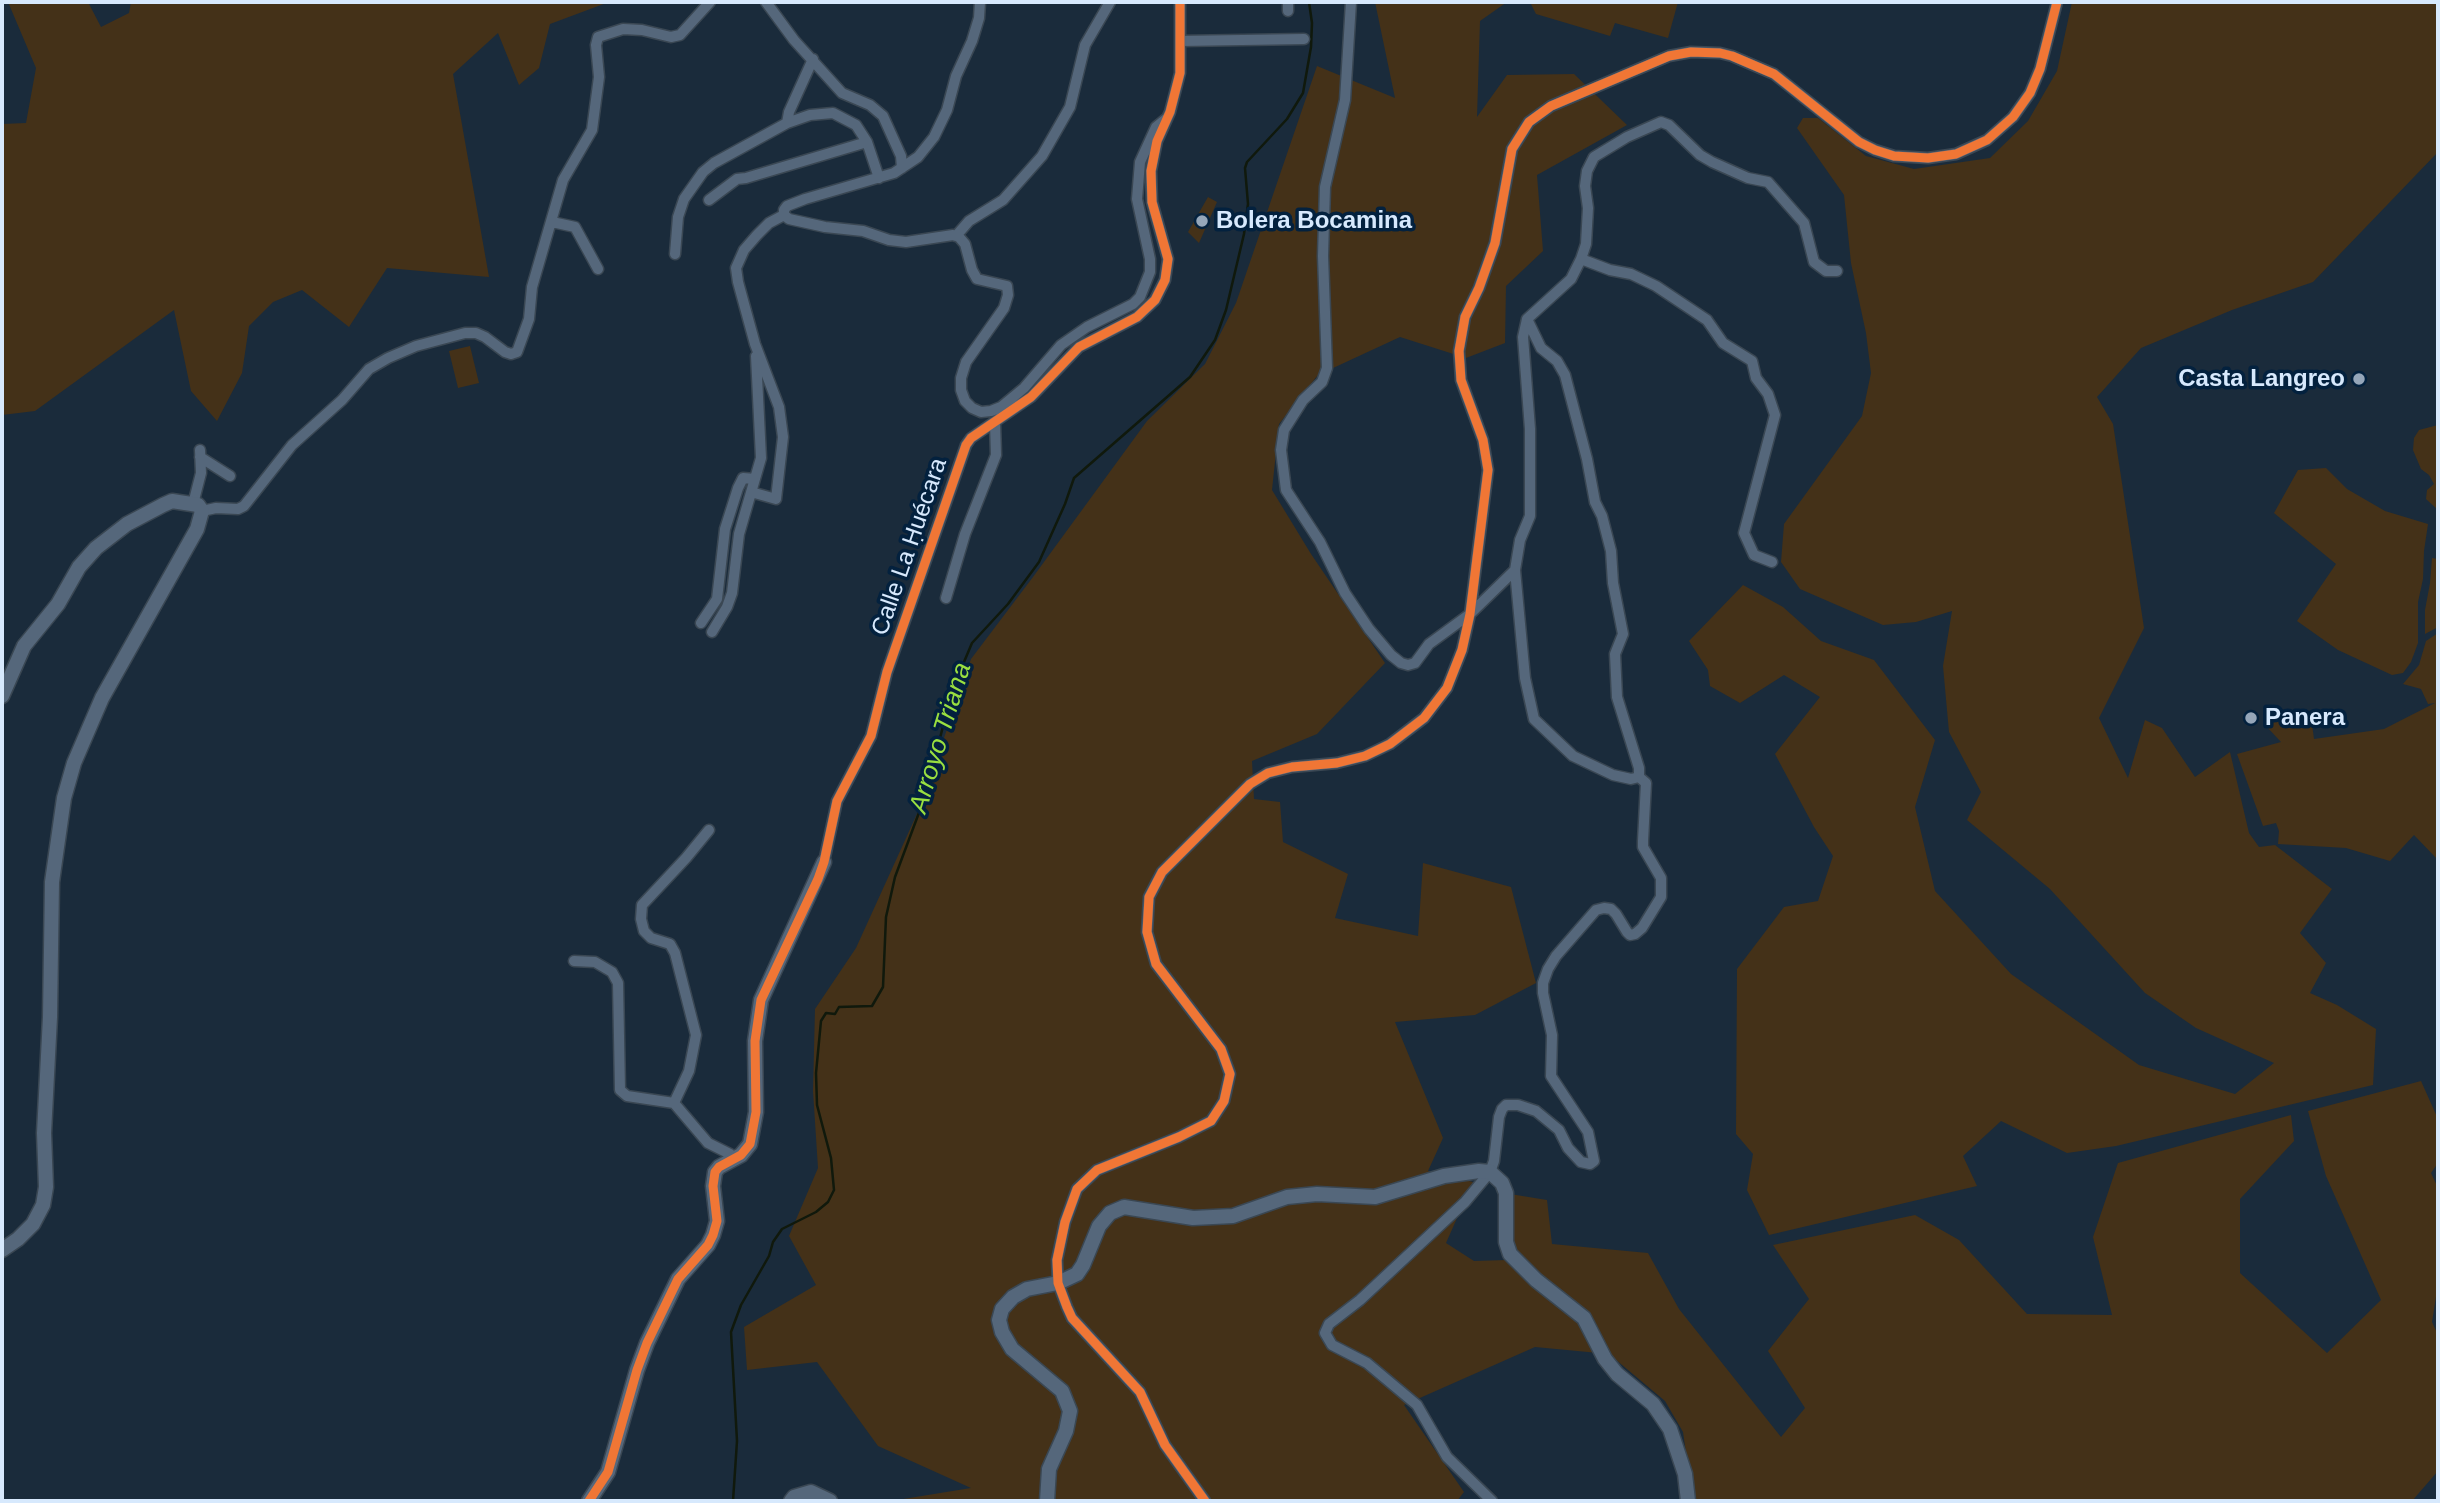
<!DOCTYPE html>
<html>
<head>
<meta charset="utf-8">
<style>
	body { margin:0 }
	#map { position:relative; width:2440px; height:1503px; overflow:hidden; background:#1a2b3b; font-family:Helvetica,sans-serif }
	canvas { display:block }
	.frame { position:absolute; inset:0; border:4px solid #d7e9fd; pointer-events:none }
</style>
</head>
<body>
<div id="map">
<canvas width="2440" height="1503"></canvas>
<div class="frame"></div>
</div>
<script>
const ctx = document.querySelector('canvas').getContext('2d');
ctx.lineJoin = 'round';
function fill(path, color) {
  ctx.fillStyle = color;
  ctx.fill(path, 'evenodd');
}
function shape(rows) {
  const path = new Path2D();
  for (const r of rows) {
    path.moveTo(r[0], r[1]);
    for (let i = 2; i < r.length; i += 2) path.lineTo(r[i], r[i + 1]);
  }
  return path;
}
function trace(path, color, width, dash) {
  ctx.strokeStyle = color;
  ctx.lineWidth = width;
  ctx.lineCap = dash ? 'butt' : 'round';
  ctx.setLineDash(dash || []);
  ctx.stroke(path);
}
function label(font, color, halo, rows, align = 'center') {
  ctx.font = font + ' Helvetica,sans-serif';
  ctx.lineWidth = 7;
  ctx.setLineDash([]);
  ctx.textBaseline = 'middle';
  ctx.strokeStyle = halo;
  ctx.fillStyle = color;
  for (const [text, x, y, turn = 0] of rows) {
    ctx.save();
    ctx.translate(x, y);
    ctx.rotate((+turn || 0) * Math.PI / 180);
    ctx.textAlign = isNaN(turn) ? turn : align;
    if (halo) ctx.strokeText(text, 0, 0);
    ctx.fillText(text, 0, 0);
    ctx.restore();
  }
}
const green = shape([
	[8,2,88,2,101,27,129,13,131,2,609,2,550,24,539,68,519,85,498,33,453,74,489,277,387,268,349,327,302,290,273,302,249,326,242,373,217,421,191,391,174,310,35,411,2,415,2,124,26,123,36,68],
	[1375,2,1507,2,1480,21,1477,117,1507,75,1574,74,1627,125,1537,175,1543,251,1506,286,1505,343,1466,358,1400,337,1318,375,1279,424,1272,490,1311,554,1385,663,1317,734,1252,761,1254,799,1280,802,1283,842,1348,874,1335,918,1418,936,1423,863,1511,887,1536,983,1475,1015,1395,1022,1443,1138,1428,1171,1473,1182,1446,1243,1474,1261,1506,1260,1510,1194,1547,1200,1552,1244,1648,1253,1679,1309,1781,1437,1805,1408,1768,1351,1809,1299,1773,1245,1915,1215,1959,1240,2027,1314,2112,1315,2093,1237,2118,1163,2291,1115,2294,1141,2240,1199,2240,1273,2327,1353,2381,1300,2326,1176,2308,1111,2421,1081,2438,1119,2438,1163,2431,1173,2438,1188,2438,1284,2432,1322,2438,1335,2438,1471,2412,1501,1693,1501,1683,1432,1665,1401,1609,1354,1535,1347,1404,1405,1464,1492,1457,1501,891,1501,971,1488,878,1446,817,1362,747,1370,744,1327,816,1285,789,1236,818,1168,813,1091,815,1009,856,948,921,805,971,659,1033,577,1147,421,1205,364,1236,303,1317,66,1395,98],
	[1530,2,1678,2,1668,38,1615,23,1610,36,1536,14],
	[2072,2,2438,2,2438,152,2313,282,2232,310,2141,348,2097,397,2113,424,2144,628,2099,718,2128,778,2145,720,2162,728,2195,777,2230,752,2249,833,2259,847,2275,845,2332,889,2300,933,2326,963,2310,993,2337,1005,2376,1029,2373,1085,2116,1146,2067,1153,2001,1121,1963,1156,1977,1186,1769,1235,1747,1190,1753,1154,1736,1134,1737,969,1784,907,1818,901,1833,856,1814,827,1775,754,1820,697,1784,675,1740,703,1710,686,1708,670,1689,641,1743,585,1783,607,1821,641,1874,660,1935,740,1915,807,1935,891,2011,974,2139,1065,2235,1094,2274,1063,2196,1028,2145,993,2050,889,1967,820,1981,792,1949,732,1943,666,1952,611,1916,622,1883,625,1800,589,1781,562,1784,524,1862,416,1871,373,1866,333,1851,263,1844,195,1797,128,1803,118,1818,118,1866,156,1914,169,1990,158,2028,121,2057,71],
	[1208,197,1217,202,1199,243,1188,232],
	[470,346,479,383,458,388,449,351],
	[2438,425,2438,510,2426,499,2427,490,2434,484,2429,475,2421,469,2413,450,2414,438,2419,430],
	[2326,468,2347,489,2385,511,2428,524,2424,551,2423,579,2418,602,2418,643,2411,662,2403,673,2392,675,2338,650,2297,621,2336,564,2274,513,2298,470],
	[2432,558,2438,559,2438,627,2425,634,2425,610,2430,583],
	[2438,633,2438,860,2414,835,2390,861,2346,848,2278,844,2279,831,2276,823,2263,826,2237,754,2281,742,2266,726,2270,715,2312,724,2314,739,2384,729,2435,703,2428,704,2421,689,2403,684,2419,665,2426,641]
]);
const stream = shape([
	[733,1501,737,1441,731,1332,741,1305,769,1256,773,1242,782,1229,816,1212,828,1202,834,1190,831,1158,817,1105,816,1073,821,1021,826,1013,835,1014,839,1007,872,1006,883,987,886,917,895,877,936,767,940,738,953,688,972,643,1008,604,1039,562,1065,504,1074,478,1190,377,1215,340,1226,310,1244,234,1248,204,1245,168,1247,162,1287,119,1303,93,1311,47,1312,23,1309,2]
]);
const minor = shape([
	[766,2,794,40,842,93,870,105,883,116,901,156,902,168],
	[980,2,979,18,972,41,956,76,947,110,934,137,918,157,894,173,805,199,787,206,784,210,784,215,789,219,825,227,863,231,889,240,906,242,953,235,959,237,965,244,972,270,977,279,1007,286,1008,295,1004,308,966,362,961,378,961,390,965,401,972,408,981,412,991,411,1001,407,1024,388,1061,345,1087,327,1133,304,1140,297,1150,272,1150,259,1137,199,1140,162,1156,127,1167,118],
	[1351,2,1345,100,1325,187,1323,256,1327,368,1322,382,1303,400,1284,430,1281,450,1286,490,1320,542,1345,593,1369,629,1391,655,1401,663,1408,665,1415,663,1429,644,1470,614,1515,570],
	[1288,11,1288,2],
	[1180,41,1304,39],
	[787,123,789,112,813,59],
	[709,200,737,179,746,178,867,142],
	[552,222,575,227,598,269],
	[956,236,969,221,1003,200,1042,156,1070,107,1085,45,1110,2],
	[675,254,678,217,684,199,703,172,714,163,787,123,810,115,833,113,856,125,867,142,879,178],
	[1581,259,1610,270,1631,274,1656,286,1707,320,1723,343,1752,361,1756,378,1768,394,1775,415,1744,533,1754,555,1772,562],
	[200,457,230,476],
	[751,492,776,499,783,437,779,407,755,344,738,282,736,268,744,250,757,235,769,223,784,215],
	[193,504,201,473,200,450],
	[202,511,216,508,238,509,244,506,292,445,342,400,369,369,388,358,416,346,465,333,476,333,485,337,505,352,511,354,517,352,529,319,532,287,563,180,592,130,599,77,596,45,598,37,623,29,642,30,671,37,680,35,710,2],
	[946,598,965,534,996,455,995,423],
	[701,623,717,599,725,529,738,488,743,478,755,479],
	[712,632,727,607,732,593,739,534,761,458,756,356],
	[1639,777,1631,779,1613,775,1573,756,1534,719,1525,678,1515,570,1520,540,1530,516,1530,429,1523,337,1527,319,1571,279,1581,259,1586,244,1588,208,1585,186,1587,171,1594,157,1627,137,1661,122,1669,125,1700,155,1712,162,1748,178,1768,182,1804,223,1814,262,1826,271,1837,271],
	[824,862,837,801,871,736,887,672,966,445,971,438,1031,397,1079,347,1137,317,1155,300,1165,280,1168,259,1152,202,1151,171,1157,141,1170,112,1180,73,1180,2],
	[574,961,595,962,612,972,618,983,620,1090,627,1096,674,1103,708,1143,730,1154,734,1159],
	[674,1103,689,1071,696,1035,675,953,670,944,651,938,644,931,641,919,642,905,686,858,709,830],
	[1205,1501,1165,1445,1140,1392,1072,1318,1067,1307,1058,1283,1057,1260,1065,1222,1077,1189,1097,1170,1179,1137,1211,1121,1224,1101,1230,1074,1221,1049,1156,964,1147,932,1149,897,1162,872,1250,784,1268,773,1292,767,1337,763,1365,756,1390,744,1424,718,1447,688,1462,650,1470,614,1488,470,1483,440,1461,380,1459,351,1465,317,1479,288,1495,243,1512,149,1529,122,1551,106,1669,56,1691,52,1720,53,1732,56,1774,74,1859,142,1875,150,1894,156,1928,158,1956,154,1987,140,2013,117,2030,93,2040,69,2057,2],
	[1492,1501,1447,1457,1417,1405,1367,1363,1332,1345,1325,1333,1329,1324,1360,1300,1465,1202,1490,1172,1494,1161,1499,1117,1502,1109,1506,1105,1518,1105,1536,1111,1559,1130,1568,1148,1581,1162,1590,1164,1594,1161,1588,1132,1551,1076,1552,1035,1543,993,1543,983,1548,969,1556,956,1596,910,1604,908,1611,909,1616,914,1627,932,1630,935,1635,934,1642,928,1661,897,1661,878,1643,847,1643,841,1646,783,1639,777,1639,768,1617,697,1615,654,1623,634,1613,583,1611,551,1602,516,1595,502,1587,459,1565,375,1557,361,1541,348,1527,319]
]);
const tertiary = shape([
	[2,696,24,646,58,604,79,567,96,548,127,524,163,505,172,501,198,505,202,511,197,529,102,698,74,763,64,798,52,882,50,1017,44,1133,46,1187,43,1205,33,1224,18,1239,2,1250],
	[589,1501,608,1472,637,1370,647,1343,678,1279,708,1245,713,1235,717,1221,713,1186,715,1172,719,1167,741,1155,750,1144,756,1112,755,1041,761,1000,824,862],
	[791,1501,794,1497,811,1492,830,1501],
	[1047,1501,1049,1469,1066,1431,1070,1411,1062,1391,1012,1349,1002,1332,999,1320,1002,1309,1013,1297,1027,1289,1058,1283,1077,1274,1083,1265,1099,1226,1110,1213,1124,1207,1193,1218,1233,1216,1287,1197,1317,1194,1375,1197,1444,1176,1479,1171,1490,1172,1502,1183,1506,1193,1506,1242,1510,1254,1536,1280,1584,1318,1605,1359,1617,1374,1653,1404,1670,1429,1685,1474,1688,1501]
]);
const cycleway = shape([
	[589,1501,608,1472,637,1370,647,1343,678,1279,708,1245,713,1235,717,1221,713,1186,715,1172,719,1167,741,1155,750,1144,756,1112,755,1041,761,1000,818,879,824,862,837,801,871,736,887,672,966,445,971,438,1031,397,1079,347,1137,317,1155,300,1165,280,1168,259,1152,202,1151,171,1157,141,1170,112,1180,73,1180,2],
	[1205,1501,1165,1445,1140,1392,1072,1318,1067,1307,1058,1283,1057,1260,1065,1222,1077,1189,1097,1170,1179,1137,1211,1121,1224,1101,1230,1074,1221,1049,1156,964,1147,932,1149,897,1162,872,1250,784,1268,773,1292,767,1337,763,1365,756,1390,744,1424,718,1447,688,1462,650,1470,614,1488,470,1483,440,1461,380,1459,351,1465,317,1479,288,1495,243,1512,149,1529,122,1551,106,1669,56,1691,52,1720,53,1732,56,1774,74,1859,142,1875,150,1894,156,1928,158,1956,154,1987,140,2013,117,2030,93,2040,69,2057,2]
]);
const markers = [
	[1202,221,7,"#95a6b9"],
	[2359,379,7,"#95a6b9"],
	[2251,718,7,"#95a6b9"]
];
const poiNames = [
	["Bolera Bocamina",1216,221],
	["Casta Langreo",2345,379,"right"],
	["Panera",2265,718]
];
const streetNames = [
	["Calle La Ḥuécara",910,547,-71]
];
const waterNames = [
	["Arroyo Triana",941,738,-73]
];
fill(green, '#443118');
trace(stream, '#10190c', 2.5);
trace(minor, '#3a4753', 13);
trace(tertiary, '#3a4753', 17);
trace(minor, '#55677b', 10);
trace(tertiary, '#55677b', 14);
trace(cycleway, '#f07635', 9);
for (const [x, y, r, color] of markers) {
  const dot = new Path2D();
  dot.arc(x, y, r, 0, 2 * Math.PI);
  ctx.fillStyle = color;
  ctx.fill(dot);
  trace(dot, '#03213e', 2.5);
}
label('bold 24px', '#d7e9fd', '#03213e', poiNames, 'left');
label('24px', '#d7e9fd', '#03213e', streetNames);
label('italic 26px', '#99df40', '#03213e', waterNames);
</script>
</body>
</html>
